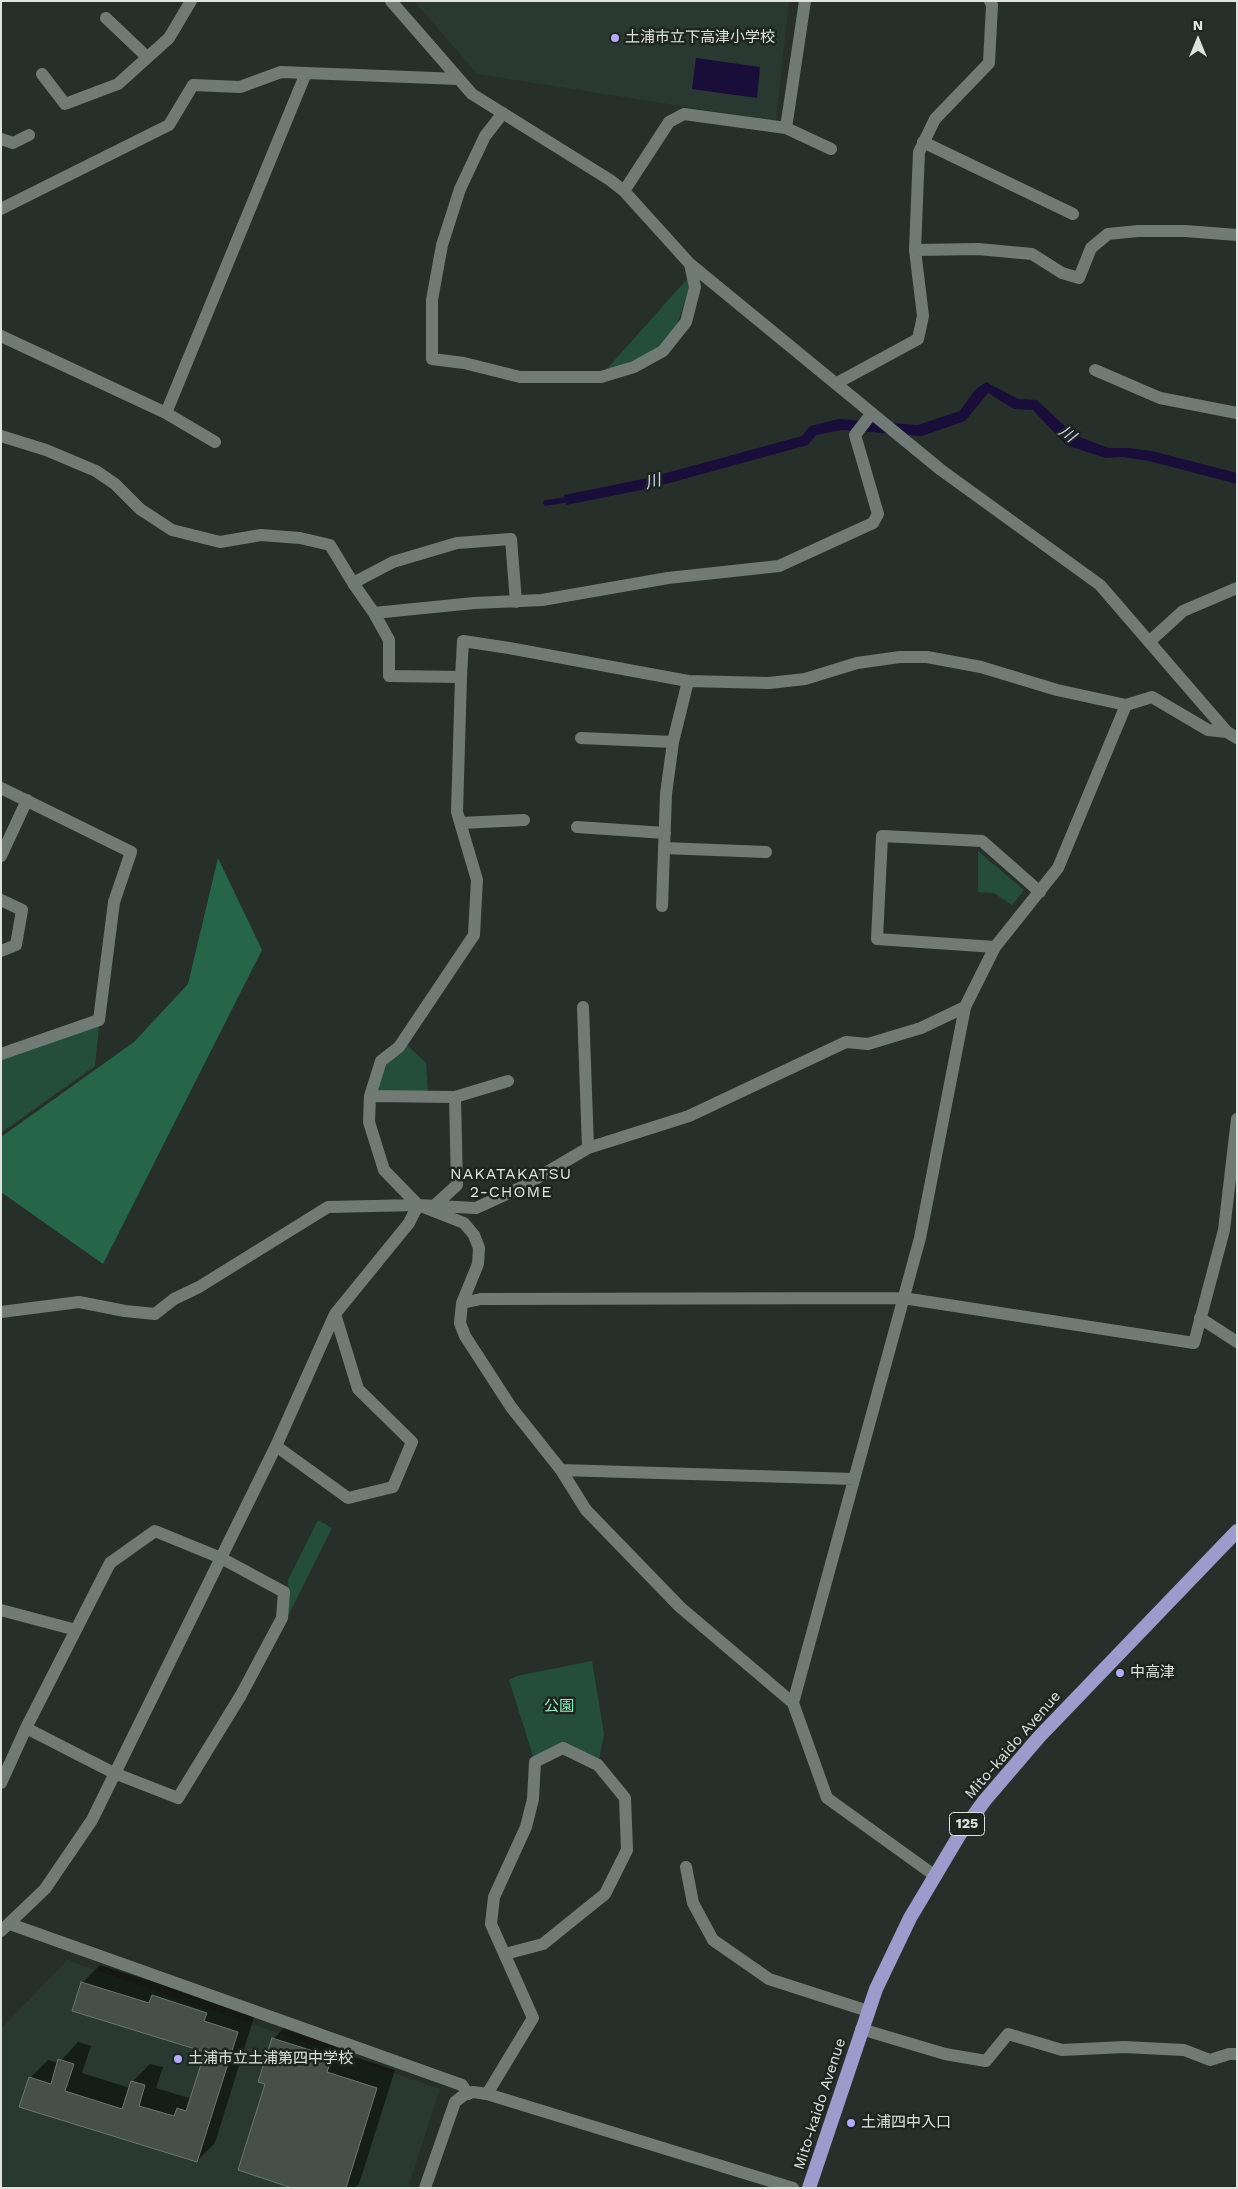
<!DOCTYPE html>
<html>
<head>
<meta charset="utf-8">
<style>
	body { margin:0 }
	#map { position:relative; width:1238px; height:2189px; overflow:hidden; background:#272f2a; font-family:"Work Sans",sans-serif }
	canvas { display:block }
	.frame { position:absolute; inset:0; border:2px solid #dee3e0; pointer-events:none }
	.north { position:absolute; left:1173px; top:15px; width:50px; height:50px; -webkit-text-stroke:4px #1d2521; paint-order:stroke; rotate:0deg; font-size:14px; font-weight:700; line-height:20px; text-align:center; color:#dee3e0 }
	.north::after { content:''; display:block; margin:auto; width:18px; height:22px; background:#dee3e0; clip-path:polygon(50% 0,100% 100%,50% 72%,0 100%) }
</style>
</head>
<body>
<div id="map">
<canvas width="1238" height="2189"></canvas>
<div class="frame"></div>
<div class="north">N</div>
</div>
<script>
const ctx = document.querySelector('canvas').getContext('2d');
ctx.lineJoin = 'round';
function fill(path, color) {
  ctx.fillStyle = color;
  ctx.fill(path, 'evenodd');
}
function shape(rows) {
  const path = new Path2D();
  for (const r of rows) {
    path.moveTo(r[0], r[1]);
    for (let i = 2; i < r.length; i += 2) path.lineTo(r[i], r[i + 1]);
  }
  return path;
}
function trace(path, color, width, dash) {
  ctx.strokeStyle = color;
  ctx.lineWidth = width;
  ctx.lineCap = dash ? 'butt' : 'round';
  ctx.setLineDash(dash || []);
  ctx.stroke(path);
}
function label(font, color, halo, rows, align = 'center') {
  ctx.font = font + ' "Work Sans","Noto Sans JP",sans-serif';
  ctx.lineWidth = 5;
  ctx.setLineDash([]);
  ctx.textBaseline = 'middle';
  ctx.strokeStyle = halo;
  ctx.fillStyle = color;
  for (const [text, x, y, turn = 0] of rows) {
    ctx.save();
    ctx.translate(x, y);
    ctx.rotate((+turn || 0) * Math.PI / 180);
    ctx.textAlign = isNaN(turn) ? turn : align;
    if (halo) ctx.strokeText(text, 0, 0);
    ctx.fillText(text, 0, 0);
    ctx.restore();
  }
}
const built = shape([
	[414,1,789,1,776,121,477,74],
	[67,1960,440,2089,408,2188,1,2188,1,2029]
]);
const green = shape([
	[689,277,689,288,667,355,631,361,605,371],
	[978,851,1024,890,1012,905,994,893,978,892],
	[99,1026,95,1066,1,1133,1,1059],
	[406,1044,426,1063,428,1093,375,1092,387,1064],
	[318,1520,332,1528,286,1620,288,1580],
	[592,1661,604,1734,598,1765,564,1747,535,1762,509,1680,517,1676]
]);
const forest = shape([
	[218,858,262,950,103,1264,1,1192,1,1137,134,1042,188,984]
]);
const water = shape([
	[696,58,760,67,757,98,692,89],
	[986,382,1018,399,1037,400,1074,435,1109,448,1128,448,1152,451,1237,473,1237,484,1149,461,1123,457,1105,458,1066,445,1033,410,1014,409,988,393,965,421,922,436,842,430,816,435,808,445,651,488,566,505,564,495,648,478,802,436,810,426,839,419,918,425,960,411,975,390]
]);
const shadow = shape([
	[100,1965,255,2014,215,2143,197,2161,30,2078,48,2060,59,2063,78,2042,91,2046,82,2073,130,2088,132,2082,150,2064,163,2067,156,2088,189,2098,193,2094,206,2051,82,1983],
	[291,2021,350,2039,345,2054,395,2070,359,2184,354,2188,297,2188,267,2083,273,2039]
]);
const stream = shape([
	[546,503,571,499]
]);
const building = shape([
	[81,1982,149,2003,152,1995,207,2013,204,2021,238,2032,197,2162,19,2107,29,2077,51,2084,58,2059,74,2064,65,2091,122,2109,131,2081,145,2085,139,2106,174,2116,177,2108,186,2111,205,2052,72,2011,81,1982],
	[272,2038,332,2057,327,2072,377,2088,346,2188,292,2188,238,2170,265,2084,258,2082,272,2038]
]);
const minor = shape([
	[391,1,472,94,610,180,624,191,690,264,941,470,1100,585,1227,732,1237,738],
	[106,18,147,57],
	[42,74,65,104,118,84,169,38,191,1],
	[503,113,485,136,460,189,442,245,432,300,432,359,464,363,520,377,601,377,634,367,663,351,686,322,695,287,690,264],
	[786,128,805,1],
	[1,139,13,143,29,135],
	[923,142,1073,214],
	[624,191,669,122,684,114,786,128,831,149],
	[1,209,169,125,193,85,240,87,281,72,459,79],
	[915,250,978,249,1032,254,1062,273,1079,278,1091,248,1108,234,1138,231,1185,231,1237,235],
	[1,336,166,413],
	[1095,370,1160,398,1237,413],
	[837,383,918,339,923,316,915,250,919,152,935,119,989,63,992,5,990,1],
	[1,436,46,450,96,471,115,484,140,509,172,530,220,542,261,535,300,538,330,545,353,583],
	[215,442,166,413,306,73],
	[374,613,353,583,393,562,457,543,511,539,516,602],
	[1149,642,1183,611,1237,588],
	[461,677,463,641,509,648,688,681,769,683,805,679,857,663,900,657,927,657,981,667,1057,690,1126,705,1152,697,1208,730,1227,732],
	[581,738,673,742],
	[1,788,131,852,114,902,99,1020,1,1054],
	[461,823,524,820],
	[577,827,665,833],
	[664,848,766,852],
	[1,856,27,800],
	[1,900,22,910,16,945,1,951],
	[662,906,666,794,673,742,688,681],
	[995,947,877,939,882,836,982,841,1040,892],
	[583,1007,588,1148],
	[370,1096,455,1097,508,1081],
	[434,1206,457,1185,455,1097],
	[462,1303,481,1299,903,1298,1194,1343,1224,1230,1237,1119],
	[1,1312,79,1302,125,1311,155,1314,174,1299,199,1287,328,1207,418,1205,476,1208,520,1188,588,1148,689,1116,846,1042,868,1044,921,1028,965,1007],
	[1200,1318,1237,1342],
	[276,1446,348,1498,393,1487,412,1442,358,1389,335,1314],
	[561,1470,854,1479],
	[1,1610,76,1630],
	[793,1703,680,1607,586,1510,561,1470,511,1407,465,1336,460,1323,462,1303,478,1264,479,1248,474,1235,464,1223,418,1205,384,1170,369,1122,370,1096,381,1061,399,1047,474,935,477,880,457,812,461,677,389,676,389,640,374,613,474,603,542,600,668,578,779,566,873,523,878,514,855,435,872,413],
	[1,1783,26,1728,110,1563,155,1531,221,1558,284,1592,282,1618,241,1695,178,1798,114,1773,26,1728],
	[686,1867,693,1903,713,1940,769,1979,868,2011],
	[934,1875,827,1798,793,1703,920,1238,965,1007,995,947,1058,868,1126,705],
	[10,1924,462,2085,468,2094],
	[1,1931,45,1889,92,1820,276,1446,335,1314,409,1223,418,1205],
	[861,2029,945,2054,986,2061,1008,2034,1062,2050,1124,2047,1184,2050,1210,2060,1229,2054,1237,2054],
	[487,2094,533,2018,491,1924,494,1897,526,1827,533,1799,535,1762,563,1748,598,1765,625,1798,627,1850,605,1894,543,1944,505,1954]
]);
const tertiary = shape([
	[425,2188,455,2102,464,2095,473,2092,487,2094,793,2188]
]);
const trunk = shape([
	[809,2188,876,1989,910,1918,960,1834,985,1800,1039,1737,1237,1531]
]);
const markers = [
	[615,38,5,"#b5acf9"],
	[1120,1673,5,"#b5acf9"],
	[178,2059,5,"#b5acf9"],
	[851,2123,5,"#b5acf9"]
];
const shields = [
	[967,1824,35]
];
const shieldNames = [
	["125",967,1824]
];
const poiNames = [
	["土浦市立下高津小学校",625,38],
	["中高津",1130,1673],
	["土浦市立土浦第四中学校",188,2059],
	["土浦四中入口",861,2123]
];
const parkNames = [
	["公園",559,1707]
];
const streetNames = [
	["Mito-kaido Avenue",1013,1745,-49],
	["Mito-kaido Avenue",820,2104,-72]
];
const waterNames = [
	["川",1067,434,37],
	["川",653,482,-14]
];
const neighbourhoodNames = [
	["NAKATAKATSU",511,1174],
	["2-CHOME",511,1192]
];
fill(built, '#293830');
fill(green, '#254e3a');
fill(forest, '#276549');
fill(water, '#190e3a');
fill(shadow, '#0007');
trace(stream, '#190e3a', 5.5);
fill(building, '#464f4a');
trace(building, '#6c7570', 1);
trace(minor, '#717b75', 12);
trace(tertiary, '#717b75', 12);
trace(trunk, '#9d9acc', 14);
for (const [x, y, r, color] of markers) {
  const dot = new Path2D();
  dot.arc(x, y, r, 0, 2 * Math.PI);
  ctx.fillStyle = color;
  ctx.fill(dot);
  trace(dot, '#1d2521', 2);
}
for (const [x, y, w] of shields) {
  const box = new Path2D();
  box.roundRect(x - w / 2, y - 11.5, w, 23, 4);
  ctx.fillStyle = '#1d2521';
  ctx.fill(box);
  trace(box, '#dee3e0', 1);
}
label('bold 14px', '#dee3e0', null, shieldNames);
label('15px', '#dee3e0', '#1d2521', poiNames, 'left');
label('15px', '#93eec0', '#1d2521', parkNames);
label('15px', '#dee3e0', '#1d2521', streetNames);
label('italic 16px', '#d9d6f6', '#1d2521', waterNames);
ctx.letterSpacing = '1px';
label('16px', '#dde7e1', '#1d2521', neighbourhoodNames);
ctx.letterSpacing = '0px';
</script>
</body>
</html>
